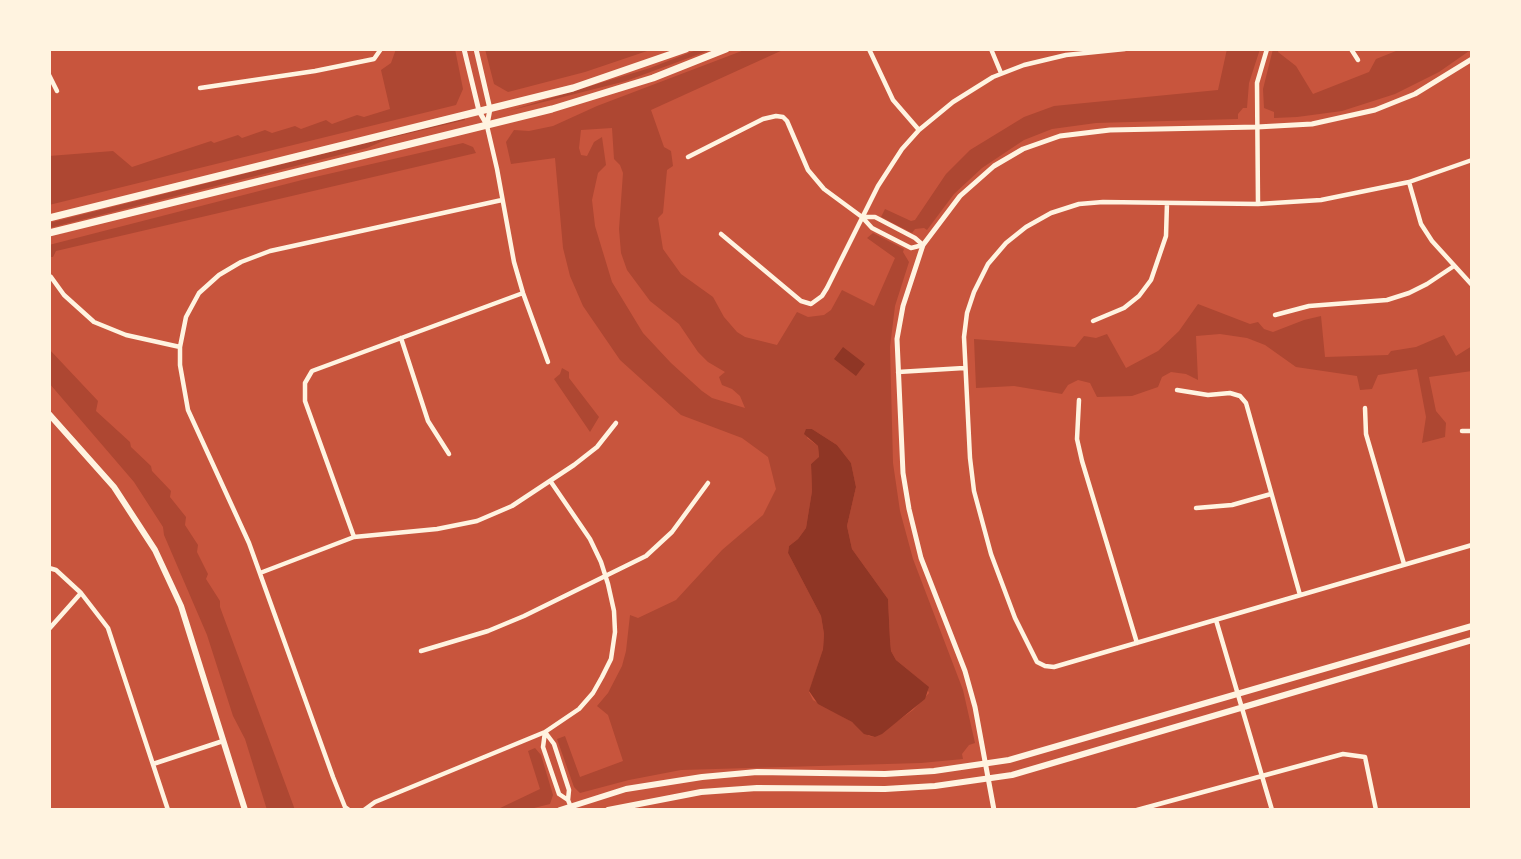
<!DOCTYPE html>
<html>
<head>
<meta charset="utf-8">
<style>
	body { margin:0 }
	#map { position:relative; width:1521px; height:859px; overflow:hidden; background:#c8553d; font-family:"Alegreya Sans",sans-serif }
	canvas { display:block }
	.frame { position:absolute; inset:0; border:51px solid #fff3e0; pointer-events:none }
</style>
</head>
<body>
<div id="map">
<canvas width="1521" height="859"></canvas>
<div class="frame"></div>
</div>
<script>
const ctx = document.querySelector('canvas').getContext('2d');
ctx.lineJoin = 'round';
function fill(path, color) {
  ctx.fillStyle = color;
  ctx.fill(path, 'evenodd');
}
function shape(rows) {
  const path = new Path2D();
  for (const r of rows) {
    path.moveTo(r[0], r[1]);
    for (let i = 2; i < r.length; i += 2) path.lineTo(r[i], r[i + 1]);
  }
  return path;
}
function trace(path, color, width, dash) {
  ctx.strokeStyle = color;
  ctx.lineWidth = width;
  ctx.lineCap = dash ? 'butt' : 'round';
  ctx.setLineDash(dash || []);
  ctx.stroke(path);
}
const green = shape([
	[396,49,455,49,463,89,456,105,49,205,49,156,113,151,132,167,211,141,214,143,238,135,242,138,265,130,272,133,295,126,301,129,326,120,332,124,357,115,364,117,390,109,381,70,391,63],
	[485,49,653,49,585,72,508,92,494,84],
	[699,49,713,49,626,81,508,111,650,68],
	[747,49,785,49,651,110,664,147,671,151,673,166,667,170,663,213,658,218,663,249,681,274,713,297,724,317,737,332,745,337,777,345,797,312,808,317,824,315,831,310,842,290,874,306,895,258,867,238,873,233,904,249,903,252,909,262,895,306,890,347,893,463,900,511,913,559,963,690,975,743,969,745,962,754,963,759,921,763,681,770,629,780,580,793,574,787,557,739,565,736,580,777,623,761,608,715,597,706,608,693,622,666,626,651,630,615,638,618,676,600,722,550,763,515,776,489,768,457,742,438,681,415,620,360,583,306,570,276,563,248,555,158,511,164,506,142,514,130,529,131,553,126,597,106],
	[612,128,614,159,620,165,623,173,619,229,621,253,627,270,650,301,679,324,698,352,708,362,725,372,719,377,722,385,732,389,740,396,745,408,712,398,702,391,671,363,643,333,612,282,595,226,592,200,598,173,606,165,602,137,594,142,587,156,581,155,579,148,581,130],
	[812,429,837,445,851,463,856,487,847,526,852,549,888,599,890,640,891,651,896,660,925,684,929,693,913,710,875,737,869,736,852,722,813,700,809,692,823,649,824,634,821,616,788,553,789,546,798,539,806,528,812,491,811,464,819,458,818,446,807,438],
	[1227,49,1260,49,1249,83,1247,108,1243,108,1238,114,1238,119,1096,123,1052,129,1024,140,982,168,954,194,927,230,924,228,915,229,912,233,881,217,885,209,911,221,915,220,946,174,970,150,1024,117,1054,106,1218,90],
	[1273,49,1279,49,1278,52,1296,66,1313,94,1369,72,1376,59,1401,49,1472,49,1439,72,1395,94,1342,111,1297,117,1274,118,1274,112,1264,108,1263,89],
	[465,118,465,120,390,138,367,148,49,228,49,223],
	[463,143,473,147,476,153,56,251,53,257,49,257,49,245,302,180],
	[1198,304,1250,324,1258,322,1264,329,1273,332,1304,320,1321,316,1325,357,1388,355,1391,351,1416,347,1444,335,1456,356,1472,346,1472,371,1429,377,1436,411,1446,423,1445,437,1422,443,1426,417,1417,369,1378,375,1372,389,1360,390,1357,376,1296,367,1265,345,1247,338,1220,334,1196,336,1198,380,1186,374,1171,372,1162,377,1158,387,1132,396,1097,397,1090,383,1078,380,1068,385,1062,394,1014,386,976,388,974,339,1075,347,1084,336,1096,338,1107,334,1126,368,1158,351,1179,331],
	[49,349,98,401,96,411,130,442,131,447,151,466,152,471,171,491,170,497,186,517,185,525,198,545,197,552,208,574,206,579,220,601,220,607,295,810,267,810,245,739,233,716,207,635,164,535,163,527,134,482,49,383],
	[562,368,569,372,569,378,599,417,590,432,554,379,560,374],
	[535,748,541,755,553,795,550,804,526,810,496,810,540,789,528,751]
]);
const water = shape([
	[843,347,865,364,856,376,834,359],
	[806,429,812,429,837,445,851,463,856,487,847,526,852,549,888,599,890,640,891,651,896,660,929,687,925,699,882,734,875,737,864,734,852,722,818,704,809,691,823,649,824,634,821,616,788,553,789,546,798,539,806,528,812,491,811,464,819,457,818,446,804,434]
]);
const minor = shape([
	[869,49,893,100,919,130],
	[991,49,1001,73],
	[1351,49,1358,60],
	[49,75,57,91],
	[200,88,315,71,374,59,381,49],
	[487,126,497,169,514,262,523,293,548,362],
	[688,157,763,119,776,116,783,117,787,121,808,170,824,189,862,217,872,228,911,248,923,245],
	[1472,160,1409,182,1321,200,1258,204,1103,202,1079,204,1051,213,1026,227,1006,243,988,264,974,292,967,313,964,337,970,458,974,491,991,554,1015,618,1037,662,1045,666,1054,667,1472,545],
	[1409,182,1421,224,1432,241,1472,285],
	[1258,204,1257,83,1267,49],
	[863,217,875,217,915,238,923,245],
	[721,234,801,301,811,304,822,296,827,288,878,186,902,149,919,130,953,102,993,77,1024,65,1066,55,1125,49],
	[51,277,64,295,94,322,126,335,180,347],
	[1275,315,1309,306,1387,300,1409,293,1427,284,1454,266],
	[1093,321,1124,308,1139,296,1151,280,1166,236,1167,203],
	[401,338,428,421,449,454],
	[898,372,964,368],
	[1177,390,1208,395,1230,393,1240,396,1246,403,1300,595],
	[1079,400,1077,439,1082,461,1137,643],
	[1365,408,1366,434,1404,564],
	[1462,431,1472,431],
	[1196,508,1232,505,1271,494],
	[354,537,305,401,305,383,312,371,523,293],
	[49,568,56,570,81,593,108,628,168,810],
	[260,573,354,537,437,529,477,521,512,506,574,465,597,447,616,423],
	[1216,620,1272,810],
	[49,629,81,593],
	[421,651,488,631,524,616,646,556,672,532,708,483],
	[545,732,554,744,569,790,568,800,572,810],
	[545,732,543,747,559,794,568,800],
	[153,764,223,741],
	[349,810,345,807,333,777,249,543,188,410,180,365,180,347,186,317,199,293,219,275,241,262,270,251,502,200],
	[364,810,375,802,545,732,579,709,593,693,602,677,611,659,615,632,614,611,608,584,601,562,590,539,551,482],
	[1137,810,1343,754,1365,757,1376,810]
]);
const tertiary = shape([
	[464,49,479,111,487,125],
	[476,49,490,109,487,125],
	[994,810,975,707,965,671,921,558,909,509,903,473,897,339,903,306,923,245,960,196,994,166,1023,149,1060,136,1110,130,1257,127,1312,124,1375,110,1415,94,1472,59]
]);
const secondary = shape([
	[49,414,114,487,155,550,181,606,245,810],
	[560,810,626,789,702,777,757,772,885,774,934,771,1009,760,1472,626],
	[608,810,701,792,757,788,885,789,935,786,1012,775,1472,640]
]);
const primary = shape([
	[49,218,573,88,686,49],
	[49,233,552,109,653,78,726,49]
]);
fill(green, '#ae4732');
fill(water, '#8f3625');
trace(minor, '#fff3e0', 4.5);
trace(tertiary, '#fff3e0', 5);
trace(secondary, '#fff3e0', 6);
trace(primary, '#fff3e0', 7);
</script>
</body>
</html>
